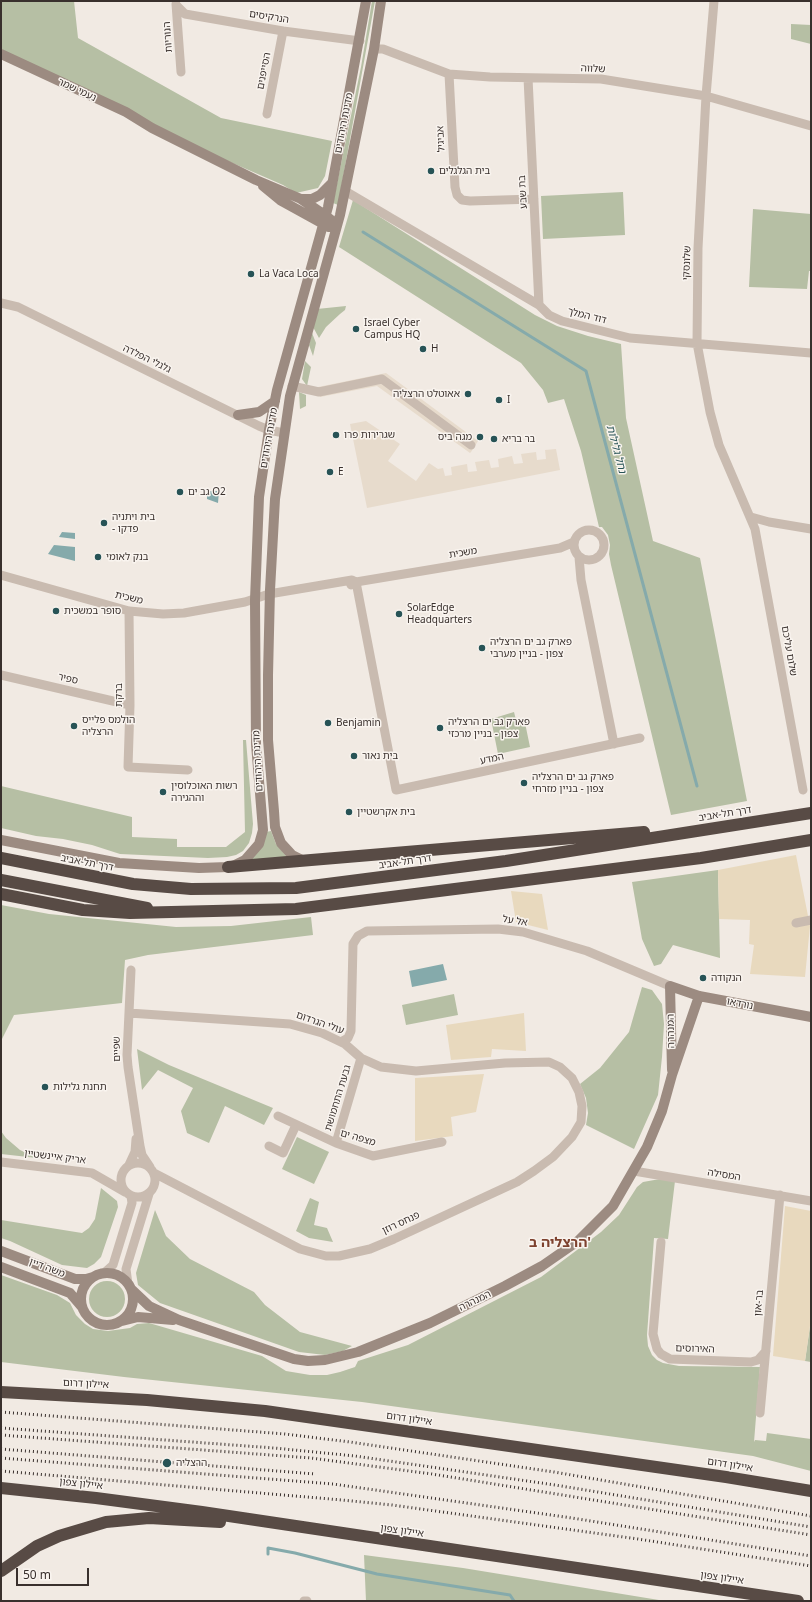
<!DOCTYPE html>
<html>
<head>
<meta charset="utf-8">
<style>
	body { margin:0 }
	#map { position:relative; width:812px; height:1602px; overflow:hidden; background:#f1eae3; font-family:"Noto Sans",sans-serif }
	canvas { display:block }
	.frame { position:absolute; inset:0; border:2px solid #39302d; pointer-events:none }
	.scale { position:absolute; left:16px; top:1568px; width:73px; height:18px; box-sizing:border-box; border:2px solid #39302d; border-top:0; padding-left:5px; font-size:12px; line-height:14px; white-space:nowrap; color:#39302d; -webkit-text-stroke:3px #f9f4ef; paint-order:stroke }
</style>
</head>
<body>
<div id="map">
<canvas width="812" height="1602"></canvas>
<div class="frame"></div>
<div class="scale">50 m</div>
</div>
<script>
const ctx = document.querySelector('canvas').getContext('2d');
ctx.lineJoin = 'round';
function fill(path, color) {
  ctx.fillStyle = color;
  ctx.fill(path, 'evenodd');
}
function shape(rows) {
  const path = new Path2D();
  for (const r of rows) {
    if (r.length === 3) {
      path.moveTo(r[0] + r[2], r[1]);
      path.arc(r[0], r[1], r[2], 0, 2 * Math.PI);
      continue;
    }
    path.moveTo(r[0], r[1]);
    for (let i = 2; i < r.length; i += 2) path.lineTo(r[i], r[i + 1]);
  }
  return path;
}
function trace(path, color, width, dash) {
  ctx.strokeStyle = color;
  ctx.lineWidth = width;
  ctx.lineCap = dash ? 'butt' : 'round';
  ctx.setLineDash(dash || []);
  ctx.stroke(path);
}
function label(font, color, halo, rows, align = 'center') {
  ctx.font = font + ' "Noto Sans","Noto Sans Hebrew",sans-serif';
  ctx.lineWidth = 3;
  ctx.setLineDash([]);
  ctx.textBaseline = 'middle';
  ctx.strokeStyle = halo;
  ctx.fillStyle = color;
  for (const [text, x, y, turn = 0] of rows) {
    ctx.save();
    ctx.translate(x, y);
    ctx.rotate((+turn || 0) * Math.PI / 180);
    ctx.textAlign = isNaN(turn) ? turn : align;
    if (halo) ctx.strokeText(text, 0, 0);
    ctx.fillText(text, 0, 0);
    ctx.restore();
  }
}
const green = shape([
	[1,1,74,1,78,38,221,118,332,141,325,176,318,188,296,193,283,185,152,128,1,53],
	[372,1,375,1,338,205,333,203,361,67],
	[791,24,811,25,811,44,791,39],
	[623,192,625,235,543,239,541,196],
	[353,200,535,315,557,326,588,336,621,344,626,418,653,541,700,558,747,801,671,815,611,565,609,554,610,545,608,535,602,527,599,527,581,451,564,399,548,403,543,390,521,363,339,247],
	[753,209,811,214,811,271,809,271,807,289,749,287],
	[346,306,345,310,340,314,326,327,319,338,313,327,317,309],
	[312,333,316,343,313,356,309,345],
	[305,361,311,367,307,386,302,379],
	[299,392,306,395,306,406,300,409],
	[514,712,516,720,524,718,530,747,498,754,491,719],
	[243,740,246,740,253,824,252,833,249,843,243,851,236,855,227,857,208,858,120,854,92,845,63,839,36,836,1,828,1,786,132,817,132,837,177,839,177,847,226,847,245,832],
	[271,831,276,844,287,857,246,862,266,832],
	[718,870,720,958,673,945,661,964,654,966,642,939,632,882],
	[1,905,49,914,176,927,231,926,311,917,313,935,148,955,125,960,122,1003,14,1015,1,1041],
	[642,987,652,990,662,1004,664,1024,662,1057,658,1095,634,1149,586,1125,588,1113,586,1098,580,1084,600,1068,629,1032],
	[454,994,458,1015,406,1025,402,1005],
	[137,1049,169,1065,273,1108,264,1125,225,1106,209,1143,187,1133,181,1111,193,1088,158,1070,142,1090],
	[1,1131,6,1138,20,1150,37,1158,1,1154],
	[297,1137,329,1152,314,1184,282,1169],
	[660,1179,675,1181,668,1239,654,1238,647,1335,648,1346,652,1355,657,1360,663,1363,679,1366,760,1367,754,1442,755,1440,766,1441,767,1433,811,1439,811,1471,753,1456,362,1402,124,1377,1,1362,1,1275,57,1295,70,1303,76,1315,85,1324,93,1329,108,1331,130,1328,137,1324,149,1323,262,1356,286,1371,310,1375,327,1375,340,1372,355,1367,358,1361,408,1345,541,1277,601,1232,619,1215,637,1187,643,1182],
	[101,1188,117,1201,118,1207,101,1257,94,1264,87,1268,62,1265,10,1241,1,1238,1,1220,82,1233,89,1228,95,1219],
	[310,1198,319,1202,314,1225,327,1228,333,1242,309,1238,296,1231],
	[155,1210,166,1236,190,1259,254,1292,265,1305,300,1332,352,1346,343,1351,325,1355,299,1352,160,1303,138,1285,136,1273],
	[107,1299,18],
	[811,1319,811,1362,805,1361],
	[364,1555,463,1568,665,1601,366,1601]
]);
const sand = shape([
	[796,855,810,926,805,977,750,974,754,945,749,944,750,920,719,919,718,870],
	[511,891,542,894,548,930,516,922],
	[524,1013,526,1051,492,1049,491,1057,451,1060,446,1025],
	[484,1074,476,1112,451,1117,453,1136,415,1141,415,1078],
	[785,1206,811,1211,811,1319,805,1361,773,1356]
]);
const plaza = shape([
	[386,373,478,441,471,452,470,453,377,386,320,397,318,387],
	[366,421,400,444,388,461,416,481,429,463,438,469,443,468,445,476,452,475,451,467,467,464,468,472,477,471,475,462,489,460,491,468,499,467,498,459,512,456,514,464,523,463,521,454,536,452,537,460,546,459,545,450,556,449,560,470,367,508,350,424]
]);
const water = shape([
	[207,491,219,491,218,503,207,499],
	[62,532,75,533,75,539,59,537],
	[54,545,75,547,75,561,48,554],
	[443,964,447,980,412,987,409,971]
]);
const stream = shape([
	[363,232,586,371,697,786],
	[268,1554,268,1548,295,1553,377,1574,510,1595,514,1601]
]);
const street = shape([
	[714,1,706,96,698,248,697,343,710,412,719,445,755,529,803,790],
	[176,4,181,72],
	[177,6,185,14,283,31,360,41],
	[374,49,383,49,449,74,490,77,601,79,706,96,811,126],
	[449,74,455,187,457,195,462,200,470,201,534,199],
	[528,78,539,305],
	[267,114,283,31],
	[345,191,539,305,549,315,562,321,630,338,811,353],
	[1,303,18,307,259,426,269,430,284,433],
	[292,386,319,392,382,379,471,445],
	[751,517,769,522,811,529],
	[589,545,15],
	[579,557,581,580,614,744],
	[1,575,129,611,163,614,184,613,245,602,269,594,352,580,356,582],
	[356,582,396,790,640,738],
	[351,585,356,582,560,548,574,542],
	[129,611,130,705,128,767,188,770],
	[1,675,130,705],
	[796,923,811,920],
	[131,970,127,1055,128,1067,140,1146,142,1155,150,1167],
	[129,1013,290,1024,322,1033,345,1044,361,1058,381,1067,416,1071,505,1063,549,1062,560,1067,572,1078,579,1092,582,1106,581,1122,572,1137,553,1157,534,1171,517,1182,394,1239,370,1249,339,1256,326,1256,300,1249,154,1173],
	[341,1042,348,1038,351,1031,353,944,358,936,367,931,498,929,523,932,587,951,670,986],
	[278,1116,336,1143,373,1156,442,1142],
	[336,1143,361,1058],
	[269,1146,283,1153,296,1125],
	[1,1162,92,1173,125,1192],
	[138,1180,17],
	[129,1165,135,1152,136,1139],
	[634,1171,811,1201],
	[661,1242,653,1334,657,1349,661,1354,670,1359,751,1362,758,1360,766,1351],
	[104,1273,113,1265,132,1203,131,1196],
	[128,1284,126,1269,149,1194],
	[760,1413,780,1195],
	[304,1601,307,1601]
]);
const secondary = shape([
	[1,54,126,112,152,128,256,180,301,199,326,216,331,220],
	[263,186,280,200,329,227],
	[301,199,312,199,320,195,332,183],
	[238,415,259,412,275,401],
	[1,840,119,863,199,868,228,867,235,865,245,860,259,844,263,830,256,744,255,600,259,497,269,430,277,390,328,207,366,1],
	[304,861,292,855,281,843,275,827,274,811,268,740,268,675,270,590,275,499,290,396,340,215,374,49,381,1],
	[672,1070,670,986,699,996,811,1017],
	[1,1251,75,1279,86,1279,93,1277],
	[1,1267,70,1293,82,1307],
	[107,1299,26],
	[131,1289,149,1306,179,1320,294,1359,308,1361,325,1360,358,1352,430,1323,505,1286,542,1266,578,1241,613,1206,647,1147,662,1111,672,1075,699,996],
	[122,1321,138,1317,173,1320]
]);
const highway = shape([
	[1,858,133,884,191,889,296,888,506,861,811,813],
	[228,867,644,832],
	[1,880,147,908],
	[1,894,83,910,130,913,296,909,701,858,811,840],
	[1,1392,147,1400,265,1411,726,1477,811,1491],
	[1,1488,96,1498,202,1512,798,1601],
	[1,1571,37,1546,59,1536,106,1522,149,1518,220,1522]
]);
const rail = shape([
	[1,1412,285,1434,350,1442,554,1472,811,1516],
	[1,1428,274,1448,355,1456,555,1485,811,1527],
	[1,1435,311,1458,432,1474,811,1535],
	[1,1449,315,1474],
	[1,1458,333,1484,572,1518,811,1556],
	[1,1471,342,1500,392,1505,638,1539,811,1566]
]);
const markers = [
	[431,171,4,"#275356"],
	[251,274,4,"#275356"],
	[356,329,4,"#275356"],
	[423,349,4,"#275356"],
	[468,394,4,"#275356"],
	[499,400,4,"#275356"],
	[336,435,4,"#275356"],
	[480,437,4,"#275356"],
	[494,439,4,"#275356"],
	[330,472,4,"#275356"],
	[180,492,4,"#275356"],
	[104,523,4,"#275356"],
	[98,557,4,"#275356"],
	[56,611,4,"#275356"],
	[399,614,4,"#275356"],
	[482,648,4,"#275356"],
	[328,723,4,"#275356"],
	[74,726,4,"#275356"],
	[440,728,4,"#275356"],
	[354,756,4,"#275356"],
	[524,783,4,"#275356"],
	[163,792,4,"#275356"],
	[349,812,4,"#275356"],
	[703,978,4,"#275356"],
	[45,1087,4,"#275356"],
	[167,1463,5,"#275356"]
];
const streetNames = [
	["הנרקיסים",269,17,9],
	["הנוריות",168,37,-94],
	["שלווה",593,69,3],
	["הסייפנים",264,71,-79],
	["נעמי שמר",77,90,25],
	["מדינת היהודים",344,123,-79],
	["אביגיל",441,139,-93],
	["בת שבע",523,192,-93],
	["שלונסקי",687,263,-88],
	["דוד המלך",587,316,14],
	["גלגלי הפלדה",147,359,26],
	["מדינת היהודים",269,438,-80],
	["משכית",463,553,-9],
	["משכית",129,598,13],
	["שלום עליכם",789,651,80],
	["ספיר",68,679,13],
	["ברקת",119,695,-90],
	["המדע",492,759,-12],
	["מדינת היהודים",258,761,-93],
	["דרך תל-אביב",725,814,-9],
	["דרך תל-אביב",405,862,-8],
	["דרך תל-אביב",87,863,11],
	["אל על",515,921,9],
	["נורדאו",740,1004,11],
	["עולי הגרדום",320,1023,19],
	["המנהרה",671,1031,-91],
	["שפיים",117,1049,-91],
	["גבעת התחמושת",338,1098,-73],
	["מצפה ים",358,1138,16],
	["אריק איינשטיין",55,1157,7],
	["המסילה",724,1175,9],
	["פנחס רוזן",401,1223,-25],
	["משה דיין",47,1268,21],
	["המנהרה",475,1301,-26],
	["בר-און",759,1303,-85],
	["האירוסים",695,1349,2],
	["איילון דרום",86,1384,3],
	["איילון דרום",409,1419,8],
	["איילון דרום",730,1465,9],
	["איילון צפון",81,1484,6],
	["איילון צפון",402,1531,8],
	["איילון צפון",722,1578,8]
];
const poiNames = [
	["בית הגלגלים",439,171],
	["La Vaca Loca",259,274],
	["Israel Cyber",364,323],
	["Campus HQ",364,335],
	["H",431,349],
	["אאוטלט הרצליה",460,394,"right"],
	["I",507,400],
	["שגרירות פרו",344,435],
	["מגה ביס",472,437,"right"],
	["בר בריא",502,439],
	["E",338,472],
	["גב ים O2",188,492],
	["בית ויתניה",112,517],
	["- פדקו",112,529],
	["בנק לאומי",106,557],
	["SolarEdge",407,608],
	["Headquarters",407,620],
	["סופר במשכית",64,611],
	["פארק גב ים הרצליה",490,642],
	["צפון - בניין מערבי",490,654],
	["הולמס פלייס",82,720],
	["הרצליה",82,732],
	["פארק גב ים הרצליה",448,722],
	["צפון - בניין מרכזי",448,734],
	["Benjamin",336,723],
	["בית נאור",362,756],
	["פארק גב ים הרצליה",532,777],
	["צפון - בניין מזרחי",532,789],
	["רשות האוכלוסין",171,786],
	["וההגירה",171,798],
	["בית אקרשטיין",357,812],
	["הנקודה",711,978],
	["תחנת גלילות",53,1087],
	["הרצליה",176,1463]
];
const waterNames = [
	["נחל גלילות",616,449,75]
];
const districtNames = [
	["הרצליה ב'",560,1243]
];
fill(green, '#b6bfa4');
fill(sand, '#e8d9be');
fill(plaza, '#e7dbcc');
fill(water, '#85aaab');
trace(stream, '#85aaab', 3);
trace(street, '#c9bbb0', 9);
trace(secondary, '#9c8b81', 10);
trace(highway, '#584b45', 12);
trace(rail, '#39302d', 3, [1, 3]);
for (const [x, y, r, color] of markers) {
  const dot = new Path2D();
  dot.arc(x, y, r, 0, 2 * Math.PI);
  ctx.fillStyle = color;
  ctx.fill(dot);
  trace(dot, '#f9f4ef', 1.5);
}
label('10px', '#39302d', '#f9f4ef', streetNames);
label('10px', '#39302d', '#f9f4ef', poiNames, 'left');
label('italic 11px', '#275356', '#f9f4ef', waterNames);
label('bold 14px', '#7e422f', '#f9f4ef', districtNames);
</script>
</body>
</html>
